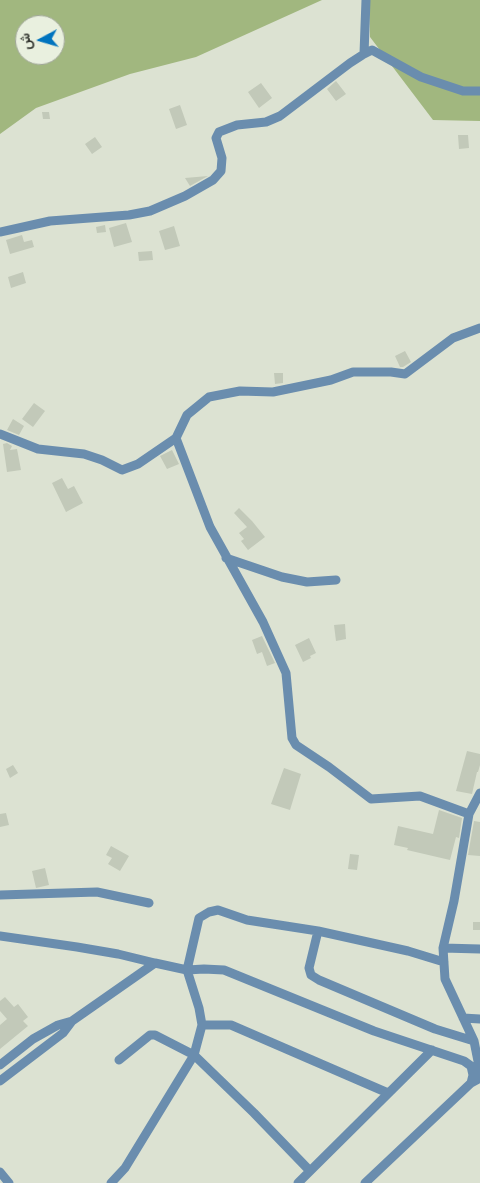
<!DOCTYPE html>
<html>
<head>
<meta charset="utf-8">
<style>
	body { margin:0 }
	#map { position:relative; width:480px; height:1183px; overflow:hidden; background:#dce2d2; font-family:"Alegreya Sans",Vazirmatn,sans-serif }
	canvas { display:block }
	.north { position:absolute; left:15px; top:15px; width:50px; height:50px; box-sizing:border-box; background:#e9f0df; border:1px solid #a0a699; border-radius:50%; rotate:264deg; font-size:14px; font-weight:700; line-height:20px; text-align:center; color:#333630 }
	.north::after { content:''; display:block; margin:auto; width:18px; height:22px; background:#0074be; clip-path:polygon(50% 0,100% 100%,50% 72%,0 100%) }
</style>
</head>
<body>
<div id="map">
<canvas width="480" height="1183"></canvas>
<div class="north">ش</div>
</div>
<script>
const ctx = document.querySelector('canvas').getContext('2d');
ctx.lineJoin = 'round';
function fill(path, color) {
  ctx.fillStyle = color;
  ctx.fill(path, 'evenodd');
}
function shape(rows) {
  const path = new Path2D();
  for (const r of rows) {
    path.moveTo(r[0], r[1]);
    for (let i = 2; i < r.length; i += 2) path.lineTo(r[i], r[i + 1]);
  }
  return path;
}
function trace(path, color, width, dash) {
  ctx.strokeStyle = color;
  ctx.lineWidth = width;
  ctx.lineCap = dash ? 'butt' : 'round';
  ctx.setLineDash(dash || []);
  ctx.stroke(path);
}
const forest = shape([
	[0,0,322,0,196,57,130,74,36,108,0,134],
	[25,25,55,25,55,55,25,55],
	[369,0,480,0,480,121,433,120,370,37]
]);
const building = shape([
	[336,81,346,94,336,101,327,89],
	[261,83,272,98,259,108,248,92],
	[180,105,187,125,176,129,169,109],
	[42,112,49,112,50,119,43,119],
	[458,135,468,135,469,148,459,149],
	[95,137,102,147,92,154,85,144],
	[208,176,190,186,185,178],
	[126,223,132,242,114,247,109,228],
	[105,225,106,232,97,233,96,227],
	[174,226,180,246,165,250,159,231],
	[22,235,24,242,32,240,34,247,10,254,6,240],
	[152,251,153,260,139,261,138,252],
	[23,272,26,283,11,288,8,277],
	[405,351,411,362,403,367,400,367,395,356],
	[274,373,283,373,283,383,275,384],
	[34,403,45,411,33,427,22,419],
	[13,419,24,426,19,435,7,430],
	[7,443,12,446,10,450,17,449,21,470,7,472,3,444],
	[172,450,179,464,167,469,160,456],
	[62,478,68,489,74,486,83,503,66,512,52,483],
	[239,508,252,521,265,537,248,550,241,541,244,539,239,533,247,527,234,513],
	[345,624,346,639,336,641,334,625],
	[262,636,275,663,267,666,262,652,257,654,252,640],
	[309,638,316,653,310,656,311,658,303,662,295,645],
	[467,751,480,754,480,765,478,772,477,772,472,794,456,791],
	[13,765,18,773,10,778,6,769],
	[284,768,301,774,290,810,271,804],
	[439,810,462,818,459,838,456,837,450,860,407,850,408,848,394,845,398,826,433,834],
	[6,813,9,825,0,827,0,814],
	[474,821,480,822,480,856,468,855],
	[111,846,129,856,120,871,108,864,112,858,106,855],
	[350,854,359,855,357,870,348,869],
	[45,868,49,885,36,888,32,871],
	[473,922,480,922,480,930,473,930],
	[5,997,14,1007,18,1004,28,1017,23,1021,28,1026,0,1049,0,1025,7,1019,0,1011,0,1001]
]);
const street = shape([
	[364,54,366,0],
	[0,232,50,221,129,215,150,211,185,196,213,180,221,171,222,158,216,138,219,132,237,125,266,122,280,116,350,63,364,54,372,50,421,77,463,91,480,91],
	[0,434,38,449,84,454,102,460,122,470,138,464,176,438,187,415,209,397,240,391,273,392,331,380,353,372,391,372,405,374,453,338,480,328],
	[176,438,210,527,263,622,286,673,292,738,296,745,329,767,371,799,420,796,469,814],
	[226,558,282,577,307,582,336,580],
	[480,793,469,814,454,901,443,948,445,979,474,1041,480,1071],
	[0,895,97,892,149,903],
	[318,931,309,968,311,975,319,980,435,1029,474,1041],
	[0,936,77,947,118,954,155,963],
	[443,948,480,949],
	[463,1018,480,1019],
	[202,1025,231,1025,388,1093],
	[119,1060,150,1035,155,1035,194,1055,254,1113,310,1171],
	[0,1065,33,1039,58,1025,72,1021,155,963,187,970,204,969,224,970,374,1031,464,1061,471,1066,473,1075,471,1083],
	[0,1081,63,1033,72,1021],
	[0,1172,9,1183],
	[111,1183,125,1168,194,1055,202,1025,199,1008,187,970,199,918,209,912,218,910,247,920,318,931,408,951,444,962],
	[298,1183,432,1050],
	[365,1183,471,1083,480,1078]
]);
fill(forest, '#a1b77f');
fill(building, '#c2c9b9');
trace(street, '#6a8dae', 9);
</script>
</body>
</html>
